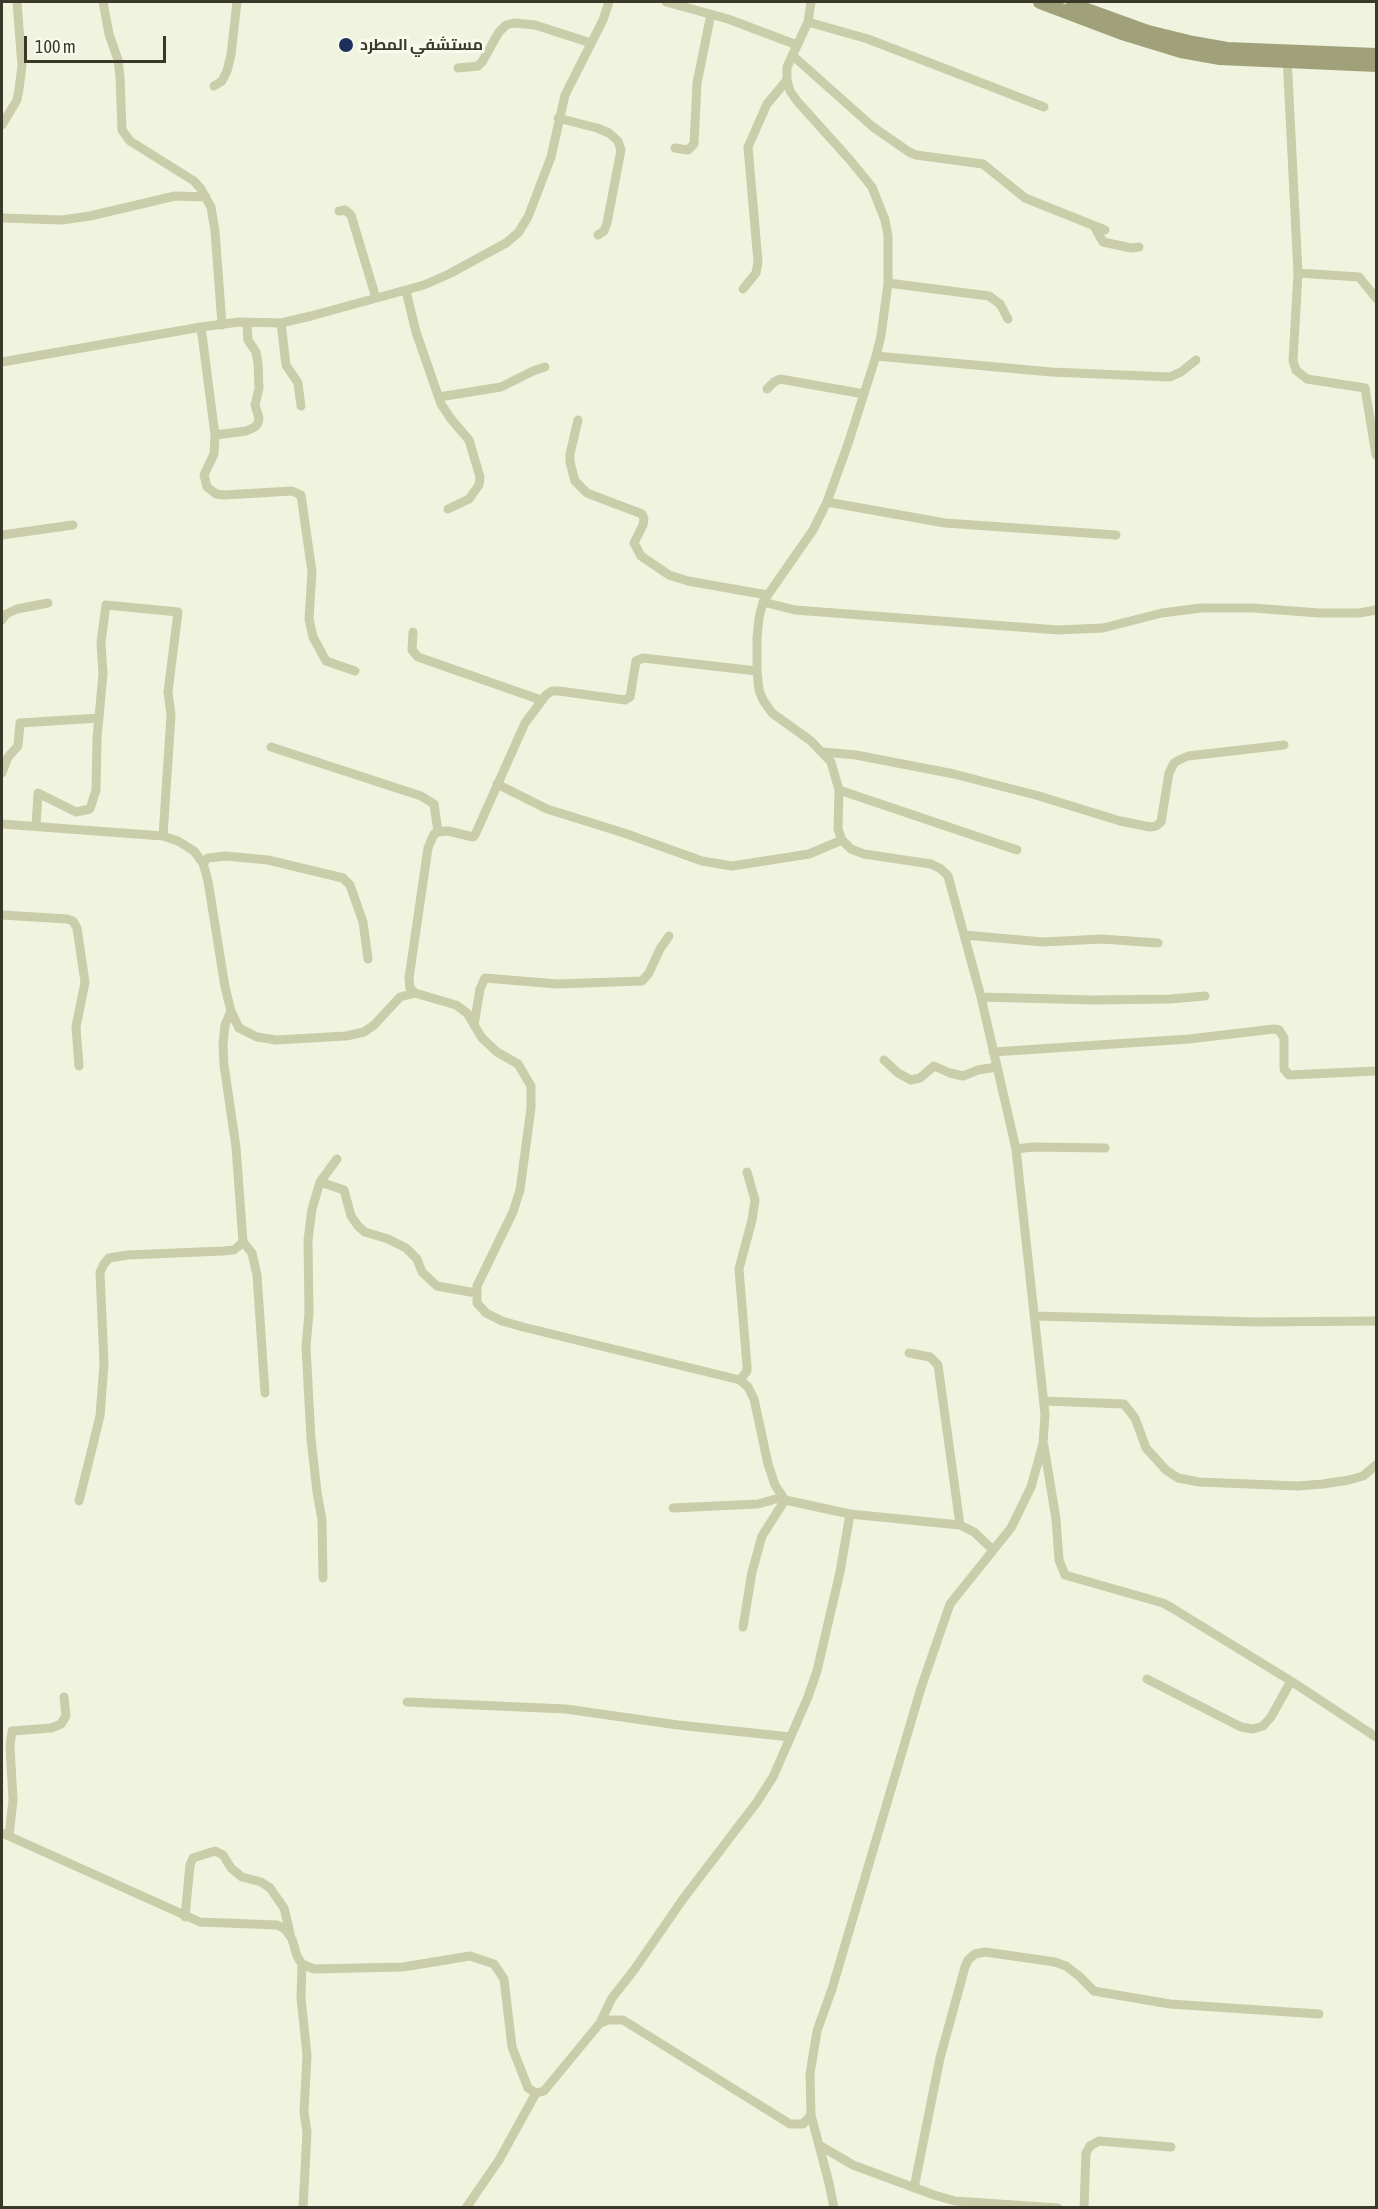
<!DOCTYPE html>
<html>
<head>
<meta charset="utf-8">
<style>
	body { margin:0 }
	#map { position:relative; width:1378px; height:2209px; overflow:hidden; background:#f0f4de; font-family:"Asap Condensed",sans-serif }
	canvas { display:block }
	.frame { position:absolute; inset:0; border:3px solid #3a3929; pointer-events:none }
	.scale { position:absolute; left:24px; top:36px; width:142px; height:27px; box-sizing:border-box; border:3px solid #3a3929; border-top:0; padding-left:8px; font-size:18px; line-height:21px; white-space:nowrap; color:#3a3929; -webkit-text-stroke:4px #f8fbeb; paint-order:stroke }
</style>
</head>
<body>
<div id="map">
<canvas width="1378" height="2209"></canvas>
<div class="frame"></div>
<div class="scale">100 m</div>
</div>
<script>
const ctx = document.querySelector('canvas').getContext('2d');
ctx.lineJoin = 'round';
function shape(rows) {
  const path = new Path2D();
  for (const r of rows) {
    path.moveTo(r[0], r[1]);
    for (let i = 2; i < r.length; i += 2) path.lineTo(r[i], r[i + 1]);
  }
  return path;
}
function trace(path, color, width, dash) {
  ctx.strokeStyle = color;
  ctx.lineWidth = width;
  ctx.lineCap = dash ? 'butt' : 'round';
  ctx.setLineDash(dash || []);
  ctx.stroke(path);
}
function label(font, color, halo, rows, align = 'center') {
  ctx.font = font + ' "Asap Condensed",Cairo,sans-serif';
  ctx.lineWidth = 6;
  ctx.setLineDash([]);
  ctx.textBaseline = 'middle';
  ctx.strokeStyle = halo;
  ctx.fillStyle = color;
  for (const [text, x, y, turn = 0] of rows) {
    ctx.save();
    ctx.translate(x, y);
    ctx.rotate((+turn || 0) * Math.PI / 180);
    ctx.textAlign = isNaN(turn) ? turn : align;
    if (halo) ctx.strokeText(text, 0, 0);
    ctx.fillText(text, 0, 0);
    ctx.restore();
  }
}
const street = shape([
	[103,2,109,34,118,60,120,77,122,130,130,141,194,181,201,189,211,207,215,231,222,325],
	[666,2,728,19,797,45],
	[811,2,808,22,787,67,787,80,790,91,797,101,850,160,872,187,885,220,888,236,888,283,881,336,876,356,848,444,827,502,813,530,763,602,759,618,757,638,757,671,759,690,763,700,772,713,811,741,831,762,839,790,838,829,842,840,851,849,864,854,931,864,941,869,948,876,981,997,1016,1149,1045,1414,1043,1444,1031,1487,1011,1528,950,1604,921,1688,832,1989,817,2031,810,2074,811,2115,829,2183,834,2208],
	[808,22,868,39,1044,107],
	[792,55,873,127,909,152,916,155,983,164,1025,198,1105,230],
	[1287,56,1298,273,1293,361,1296,370,1307,379,1365,388,1376,455],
	[458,68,478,66,482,62,499,32,506,25,514,23,535,25,591,43],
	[214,86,222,81,227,71,231,55,237,2],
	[558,118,597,128,609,133,618,141,621,150,607,223,604,231,598,235],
	[2,125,17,100,19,89,22,66,17,2],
	[675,148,688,150,694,144,697,83,711,14],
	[339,211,345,210,351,215,376,298],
	[2,218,62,220,90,216,175,196,206,197],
	[1094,226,1103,242,1131,248,1139,247],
	[1298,273,1359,277,1376,298],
	[888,283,989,296,1000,304,1008,319],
	[743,289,756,273,758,262,748,147,767,104,787,80],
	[406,291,416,332,441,404,451,419,469,440,480,477,479,485,469,499,448,509],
	[281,323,286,365,298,383,301,406],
	[201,327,215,435,214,454,204,475,207,487,216,494,224,495,292,491,301,495,312,572,309,619,313,637,326,661,355,671],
	[876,356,1051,372,1170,377,1181,372,1196,360],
	[2,362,201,327,239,322,281,323,311,316,424,285,449,274,506,243,518,233,528,217,551,157,565,95,603,20,609,2],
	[767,389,774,382,780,379,864,394],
	[439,397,501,387,533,371,545,367],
	[578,420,570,454,570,462,575,481,587,493,642,514,644,519,643,525,634,543,641,556,669,575,688,581,767,595],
	[215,435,246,431,255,427,258,423,259,418,255,405,259,388,258,363,256,352,248,340,247,323],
	[827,502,945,523,1116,535],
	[2,535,73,525],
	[763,602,795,610,1058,630,1103,628,1162,613,1201,608,1253,608,1319,613,1359,613,1376,610],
	[2,620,6,614,17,609,48,603],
	[413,632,412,650,418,657,541,700],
	[271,747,421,796,434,804,438,832],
	[823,752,856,755,954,774,1039,796,1120,821,1150,827,1156,826,1161,822,1169,773,1174,763,1179,760,1188,756,1284,745],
	[2,773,8,757,18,746,20,723,99,718],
	[497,784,547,809,624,833,702,861,732,866,809,854,842,840],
	[839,790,1017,850],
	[2,824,163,836,178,841,194,851,203,863,208,881,225,987,231,1011,239,1028,257,1037,276,1040,346,1036,364,1032,374,1025,400,997,415,993,456,1005,467,1013,482,1038,497,1052,518,1064,531,1086,531,1108,520,1190,513,1212,477,1286,477,1303,486,1313,502,1321,523,1327,740,1380,748,1387,754,1399,768,1464,775,1485,785,1500,850,1514,960,1525,974,1532,993,1550],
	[36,826,38,793,76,812,90,809,96,790,97,738,103,674,101,642,106,605,178,612,168,692,171,715,163,836],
	[203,863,208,858,226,856,268,860,343,878,350,885,363,922,368,959],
	[2,915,67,919,73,921,77,928,85,982,76,1027,79,1066],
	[964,935,1043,942,1102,939,1158,943],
	[415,993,410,988,409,978,428,848,434,834,438,832,448,831,473,837,475,835,525,723,546,695,552,691,559,691,625,700,630,697,636,661,643,658,757,671],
	[981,997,1093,1000,1170,999,1205,996],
	[231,1011,225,1025,223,1045,224,1065,236,1147,243,1242,252,1253,257,1275,265,1393],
	[474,1025,480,989,485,978,557,984,642,981,649,973,660,949,669,936],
	[993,1052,1189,1039,1274,1029,1279,1030,1284,1038,1284,1069,1289,1075,1376,1071],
	[884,1060,898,1073,911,1080,920,1078,934,1066,950,1073,963,1076,978,1070,997,1067],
	[1016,1149,1032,1147,1105,1148],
	[320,1182,344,1190,351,1216,358,1226,365,1232,388,1239,406,1248,417,1259,422,1272,437,1286,476,1293],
	[1036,1316,1256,1322,1376,1321],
	[909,1353,930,1357,938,1365,960,1525],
	[740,1380,747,1371,747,1366,739,1269,752,1220,755,1200,747,1172],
	[1044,1401,1124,1404,1135,1418,1146,1448,1166,1470,1178,1478,1199,1482,1298,1486,1323,1484,1349,1480,1363,1476,1376,1465],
	[1044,1446,1056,1519,1059,1560,1065,1575,1163,1603,1172,1608,1291,1681,1376,1737],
	[79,1501,100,1416,104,1364,100,1272,104,1264,109,1258,128,1255,223,1251,234,1250,243,1242],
	[673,1508,758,1504,783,1497],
	[323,1578,322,1520,317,1492,311,1439,306,1347,309,1313,308,1240,312,1209,320,1182,337,1159],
	[743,1627,752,1572,762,1536,785,1500],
	[1147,1679,1241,1727,1253,1729,1263,1726,1271,1717,1291,1681],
	[407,1702,566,1709,678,1725,790,1737],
	[2,1833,200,1922,277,1925,285,1929,292,1939,297,1956,302,1964,314,1969,403,1967,470,1956,494,1964,504,1979,512,2047,528,2088,536,2093,544,2091,600,2023,608,2020,623,2020,790,2124,803,2124,811,2115],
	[9,1836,13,1800,10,1746,12,1731,51,1728,61,1724,66,1716,64,1697],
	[185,1917,190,1865,193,1858,215,1851,223,1855,231,1868,242,1877,261,1882,270,1888,284,1908,290,1933],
	[302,1964,301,1998,307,2055,304,2112,307,2132,303,2208],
	[600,2023,612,1998,634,1970,683,1899,757,1802,773,1777,808,1697,817,1671,840,1572,850,1514],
	[819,2145,853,2165,934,2195,955,2201,1058,2208],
	[914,2188,940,2058,965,1967,968,1960,975,1954,985,1952,1055,1962,1066,1966,1079,1976,1094,1991,1111,1994,1170,2004,1319,2014],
	[466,2208,499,2160,536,2093],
	[1084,2208,1086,2153,1090,2146,1099,2141,1171,2147]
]);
const secondary = shape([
	[1040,2,1122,33,1181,51,1220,58,1376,65],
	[1073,5,1148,32,1193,43,1227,49,1376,55]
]);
const markers = [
	[346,45,8,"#1d2f5d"]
];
const poiNames = [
	["مستشفي المطرد",360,45]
];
trace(street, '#c9cda9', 9);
trace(secondary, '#a0a17a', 14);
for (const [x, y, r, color] of markers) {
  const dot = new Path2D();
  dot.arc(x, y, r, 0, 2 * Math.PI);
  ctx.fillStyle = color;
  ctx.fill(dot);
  trace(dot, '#f8fbeb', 2);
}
label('bold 16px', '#3a3929', '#f8fbeb', poiNames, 'left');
</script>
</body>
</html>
